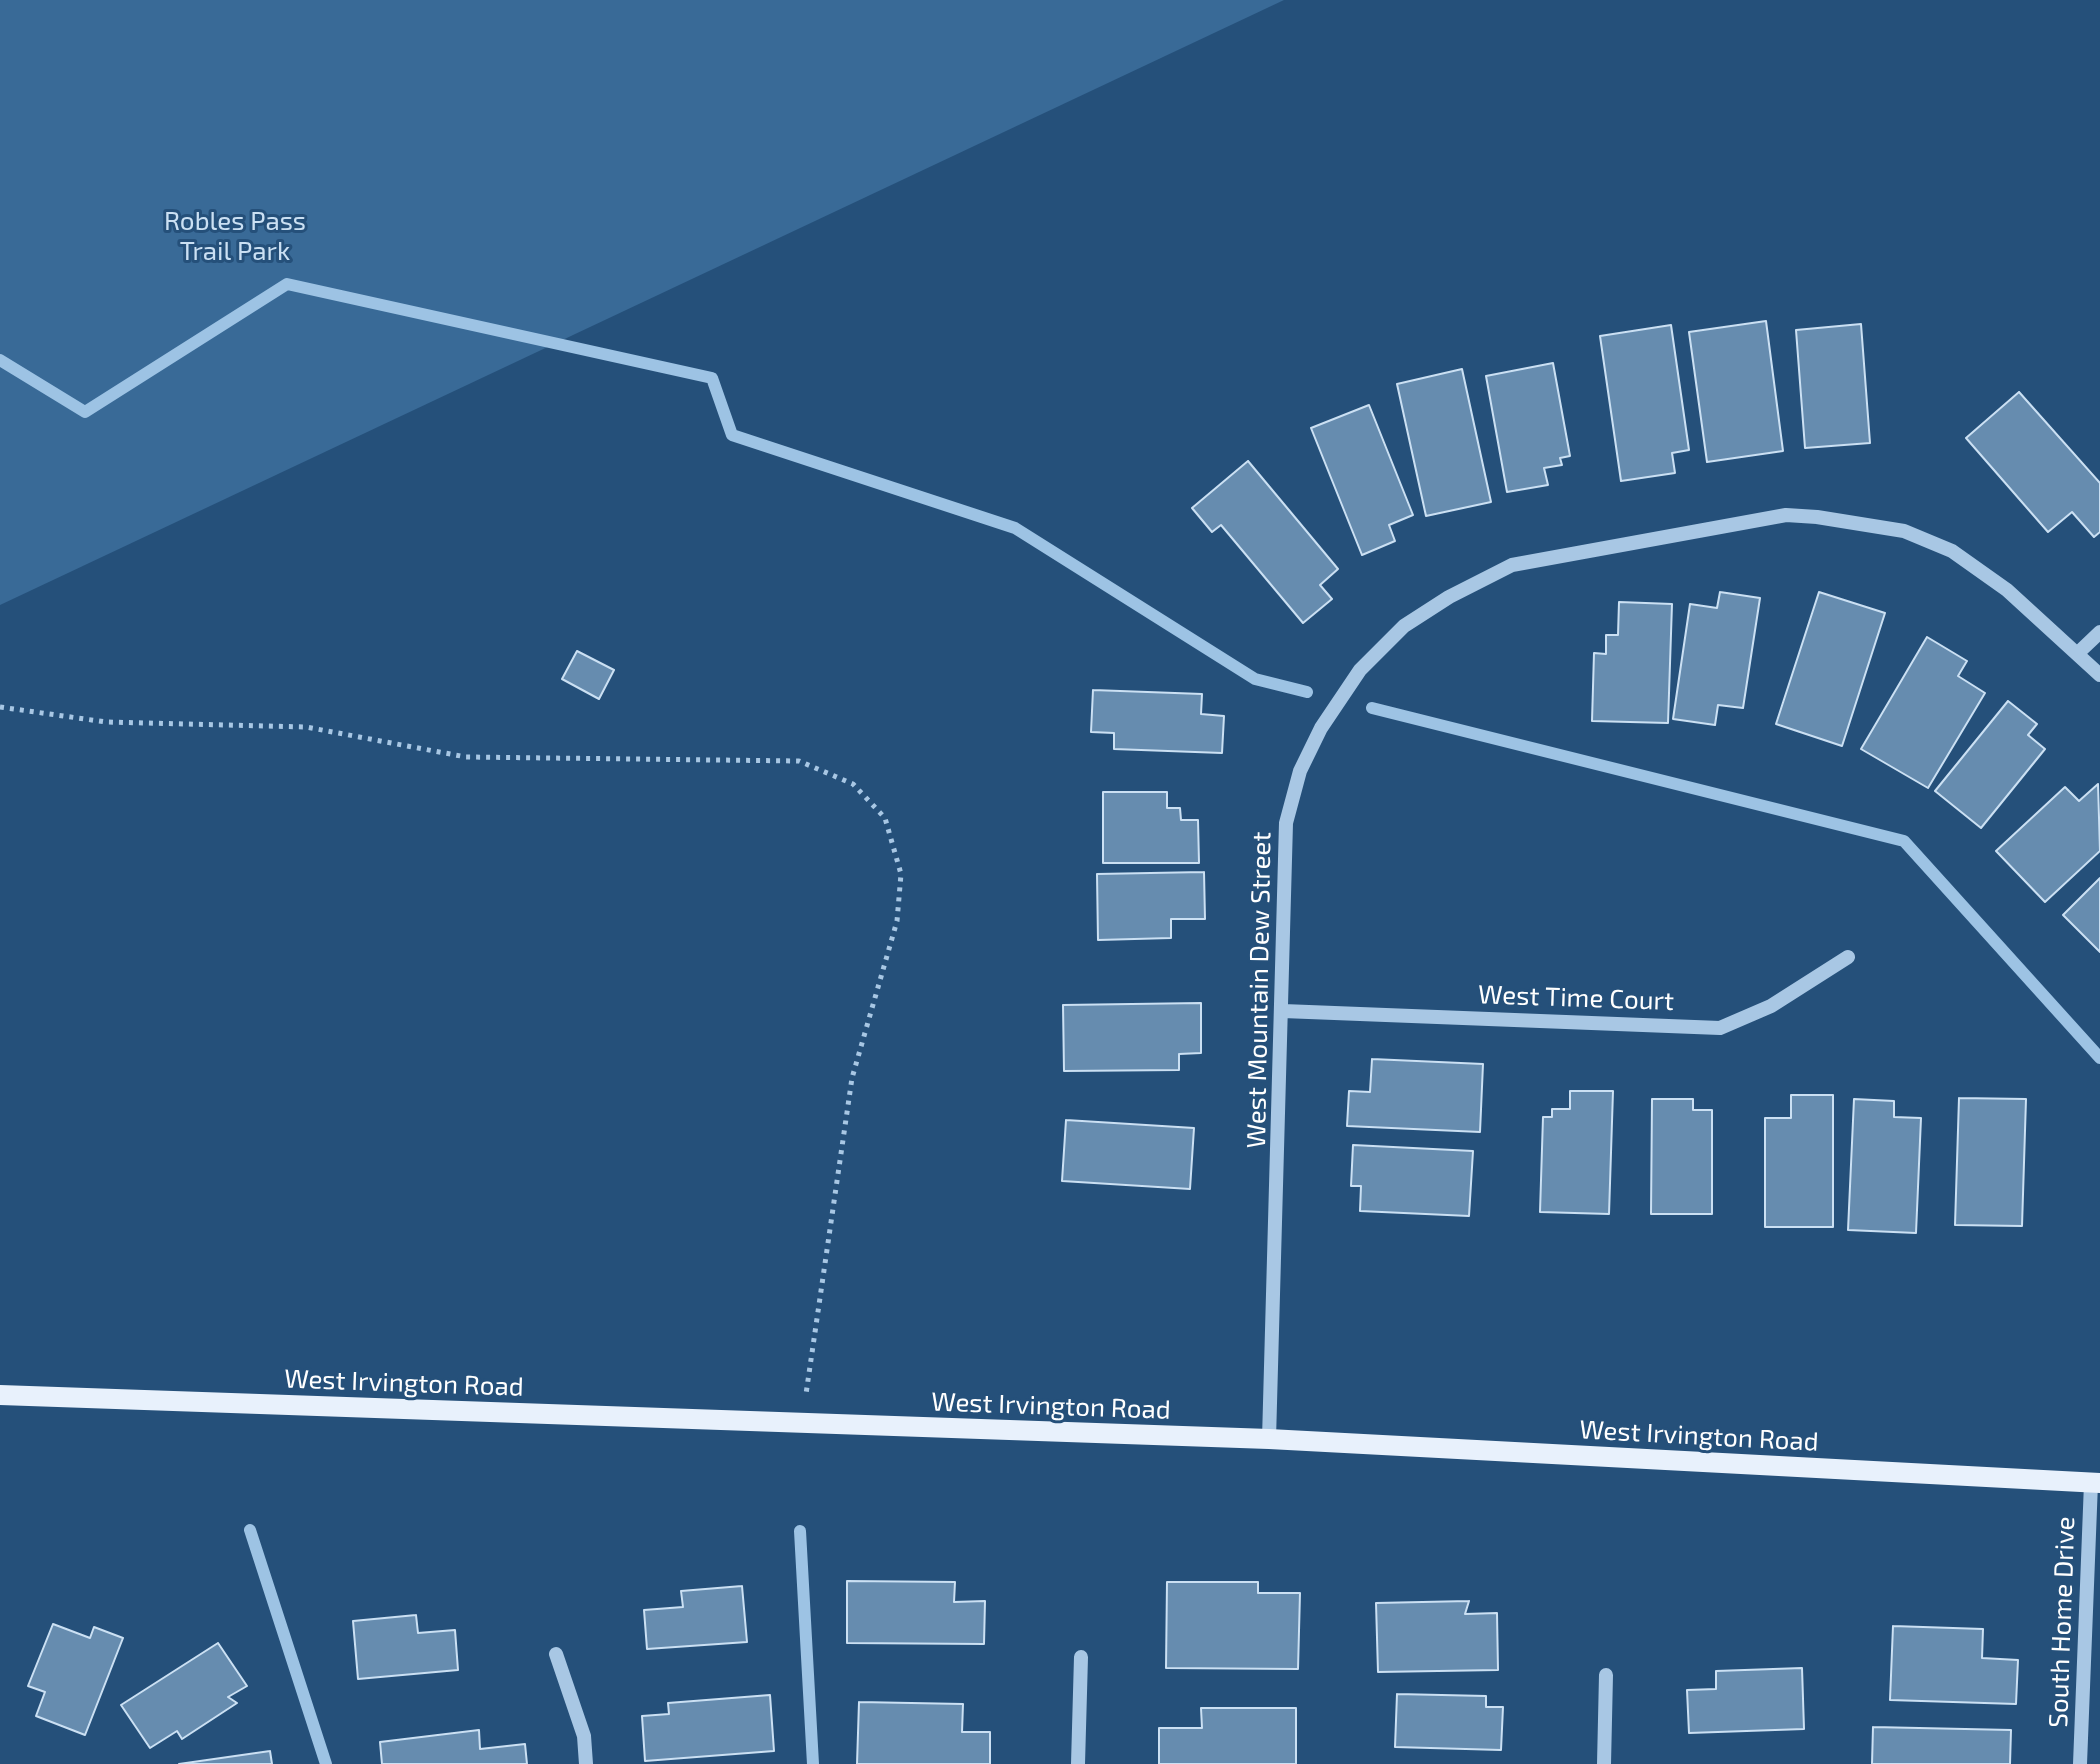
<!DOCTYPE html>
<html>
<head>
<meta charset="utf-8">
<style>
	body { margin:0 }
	canvas { display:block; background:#25507a }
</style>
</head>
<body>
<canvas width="2100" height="1764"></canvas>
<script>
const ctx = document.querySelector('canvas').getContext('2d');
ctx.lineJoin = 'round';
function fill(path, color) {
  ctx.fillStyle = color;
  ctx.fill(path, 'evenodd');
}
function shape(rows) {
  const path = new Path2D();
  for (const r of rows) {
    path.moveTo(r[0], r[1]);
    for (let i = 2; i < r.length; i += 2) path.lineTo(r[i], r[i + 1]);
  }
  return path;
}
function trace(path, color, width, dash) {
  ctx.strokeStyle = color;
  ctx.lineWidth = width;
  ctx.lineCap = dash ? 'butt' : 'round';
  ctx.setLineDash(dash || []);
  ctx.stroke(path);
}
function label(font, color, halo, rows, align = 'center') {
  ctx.font = font + ' "Exo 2",sans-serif';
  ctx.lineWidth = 6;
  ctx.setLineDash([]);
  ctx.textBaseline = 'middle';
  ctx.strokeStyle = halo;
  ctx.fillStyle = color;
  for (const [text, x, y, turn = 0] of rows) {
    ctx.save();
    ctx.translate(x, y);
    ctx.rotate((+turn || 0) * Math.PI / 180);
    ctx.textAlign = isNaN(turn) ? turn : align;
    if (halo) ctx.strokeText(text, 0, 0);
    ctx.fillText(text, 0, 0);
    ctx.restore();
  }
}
const green = shape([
	[0,0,1284,0,0,605]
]);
const stream = shape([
	[0,360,85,412,287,284,712,378,732,435,1015,528,1255,679,1307,692],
	[1372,708,1904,841,2100,1058],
	[250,1530,326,1764],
	[800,1531,813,1764]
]);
const building = shape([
	[1766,321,1783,451,1707,462,1689,332,1766,321],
	[1861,324,1870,443,1805,448,1796,330,1861,324],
	[1671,325,1689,450,1672,453,1675,473,1621,481,1600,336,1671,325],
	[1553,363,1570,456,1560,458,1562,465,1544,468,1548,485,1507,492,1486,376,1553,363],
	[1462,369,1491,502,1426,516,1397,384,1462,369],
	[2019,392,2100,483,2100,532,2094,537,2072,512,2048,532,1966,438,2019,392],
	[1369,405,1413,515,1389,525,1395,541,1362,555,1311,428,1369,405],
	[1248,461,1338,569,1320,585,1332,599,1303,623,1221,525,1212,532,1192,508,1248,461],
	[1720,592,1760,598,1743,708,1718,705,1715,725,1673,719,1690,604,1717,608,1720,592],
	[1819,592,1885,613,1842,746,1776,724,1819,592],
	[1619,602,1672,604,1668,723,1592,721,1594,653,1606,654,1606,635,1618,635,1619,602],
	[1927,637,1967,661,1958,676,1985,693,1928,788,1861,749,1927,637],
	[577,651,614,670,599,699,562,679,577,651],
	[1093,690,1202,694,1201,714,1224,716,1222,753,1114,749,1114,733,1091,732,1093,690],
	[2008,701,2037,724,2028,735,2045,749,1981,828,1935,791,2008,701],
	[2098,784,2100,851,2045,902,1996,851,2065,787,2079,801,2098,784],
	[1103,792,1167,792,1167,808,1180,808,1181,820,1198,820,1199,863,1103,863,1103,792],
	[1204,872,1205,919,1171,919,1171,938,1098,940,1097,874,1204,872],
	[2100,878,2100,952,2063,915,2100,878],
	[1201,1003,1201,1053,1179,1054,1179,1070,1064,1071,1063,1005,1201,1003],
	[1372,1059,1483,1064,1480,1132,1347,1126,1349,1091,1370,1092,1372,1059],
	[1570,1091,1613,1091,1609,1214,1540,1212,1543,1117,1552,1117,1552,1109,1570,1109,1570,1091],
	[1791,1095,1833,1095,1833,1227,1765,1227,1765,1118,1791,1118,1791,1095],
	[1959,1098,2026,1099,2022,1226,1955,1225,1959,1098],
	[1652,1099,1693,1099,1693,1110,1712,1110,1712,1214,1651,1214,1652,1099],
	[1854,1099,1894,1101,1894,1117,1921,1118,1916,1233,1848,1230,1854,1099],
	[1066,1120,1194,1128,1190,1189,1062,1181,1066,1120],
	[1353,1145,1473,1151,1469,1216,1360,1211,1361,1186,1351,1186,1353,1145],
	[847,1581,955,1582,954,1602,985,1601,984,1644,847,1643,847,1581],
	[1167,1582,1258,1582,1258,1593,1300,1593,1298,1669,1166,1668,1167,1582],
	[742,1586,747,1642,647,1649,644,1610,683,1607,681,1591,742,1586],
	[1469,1601,1465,1614,1497,1613,1498,1670,1378,1672,1376,1603,1469,1601],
	[416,1615,418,1633,455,1630,458,1670,358,1679,353,1621,416,1615],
	[53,1624,90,1638,94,1627,123,1638,85,1735,36,1716,45,1692,28,1686,53,1624],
	[1893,1626,1983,1629,1982,1658,2018,1660,2016,1704,1890,1700,1893,1626],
	[218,1643,247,1686,228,1697,237,1703,182,1739,177,1731,150,1748,121,1705,218,1643],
	[1802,1668,1804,1729,1689,1733,1687,1690,1716,1689,1716,1671,1802,1668],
	[1397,1694,1486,1696,1486,1707,1503,1707,1501,1750,1395,1747,1397,1694],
	[770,1695,774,1751,645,1761,642,1716,669,1714,668,1703,770,1695],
	[859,1702,963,1704,962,1732,990,1732,990,1764,857,1764,859,1702],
	[1201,1708,1296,1708,1296,1764,1159,1764,1159,1728,1202,1728,1201,1708],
	[1873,1727,2011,1730,2010,1764,1872,1764,1873,1727],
	[479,1730,480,1749,525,1744,527,1764,382,1764,380,1742,479,1730],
	[270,1751,272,1764,179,1764,270,1751]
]);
const path = shape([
	[0,707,106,722,306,727,466,757,799,761,853,784,885,818,901,874,897,921,852,1078,806,1394]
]);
const minor = shape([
	[2078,653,2100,632],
	[1283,1011,1720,1028,1771,1006,1848,957],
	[1269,1439,1286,823,1300,771,1321,728,1360,670,1404,626,1449,597,1512,565,1786,515,1817,517,1904,531,1952,551,2007,590,2100,675],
	[556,1654,584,1736,586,1764],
	[1078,1764,1081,1657],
	[1604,1764,1606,1675],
	[2080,1764,2091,1483]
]);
const major = shape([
	[0,1395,1269,1439,2100,1483]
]);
const parkNames = [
	["Robles Pass",235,221],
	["Trail Park",235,251]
];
const streetNames = [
	["West Mountain Dew Street",1259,990,-89],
	["West Time Court",1576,998,2],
	["West Irvington Road",404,1383,2],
	["West Irvington Road",1051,1406,2],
	["West Irvington Road",1699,1436,3],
	["South Home Drive",2062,1622,-88]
];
fill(green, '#396a97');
trace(stream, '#9dc3e4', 12);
fill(building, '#668caf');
trace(building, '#cbe0f3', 2);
trace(path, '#a8c7e4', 5, [4, 6]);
trace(minor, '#a8c7e4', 14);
trace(major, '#e8f1fc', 20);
label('26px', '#cbe0f3', '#25507a', parkNames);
label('26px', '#fff', '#25507a', streetNames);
</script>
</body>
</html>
